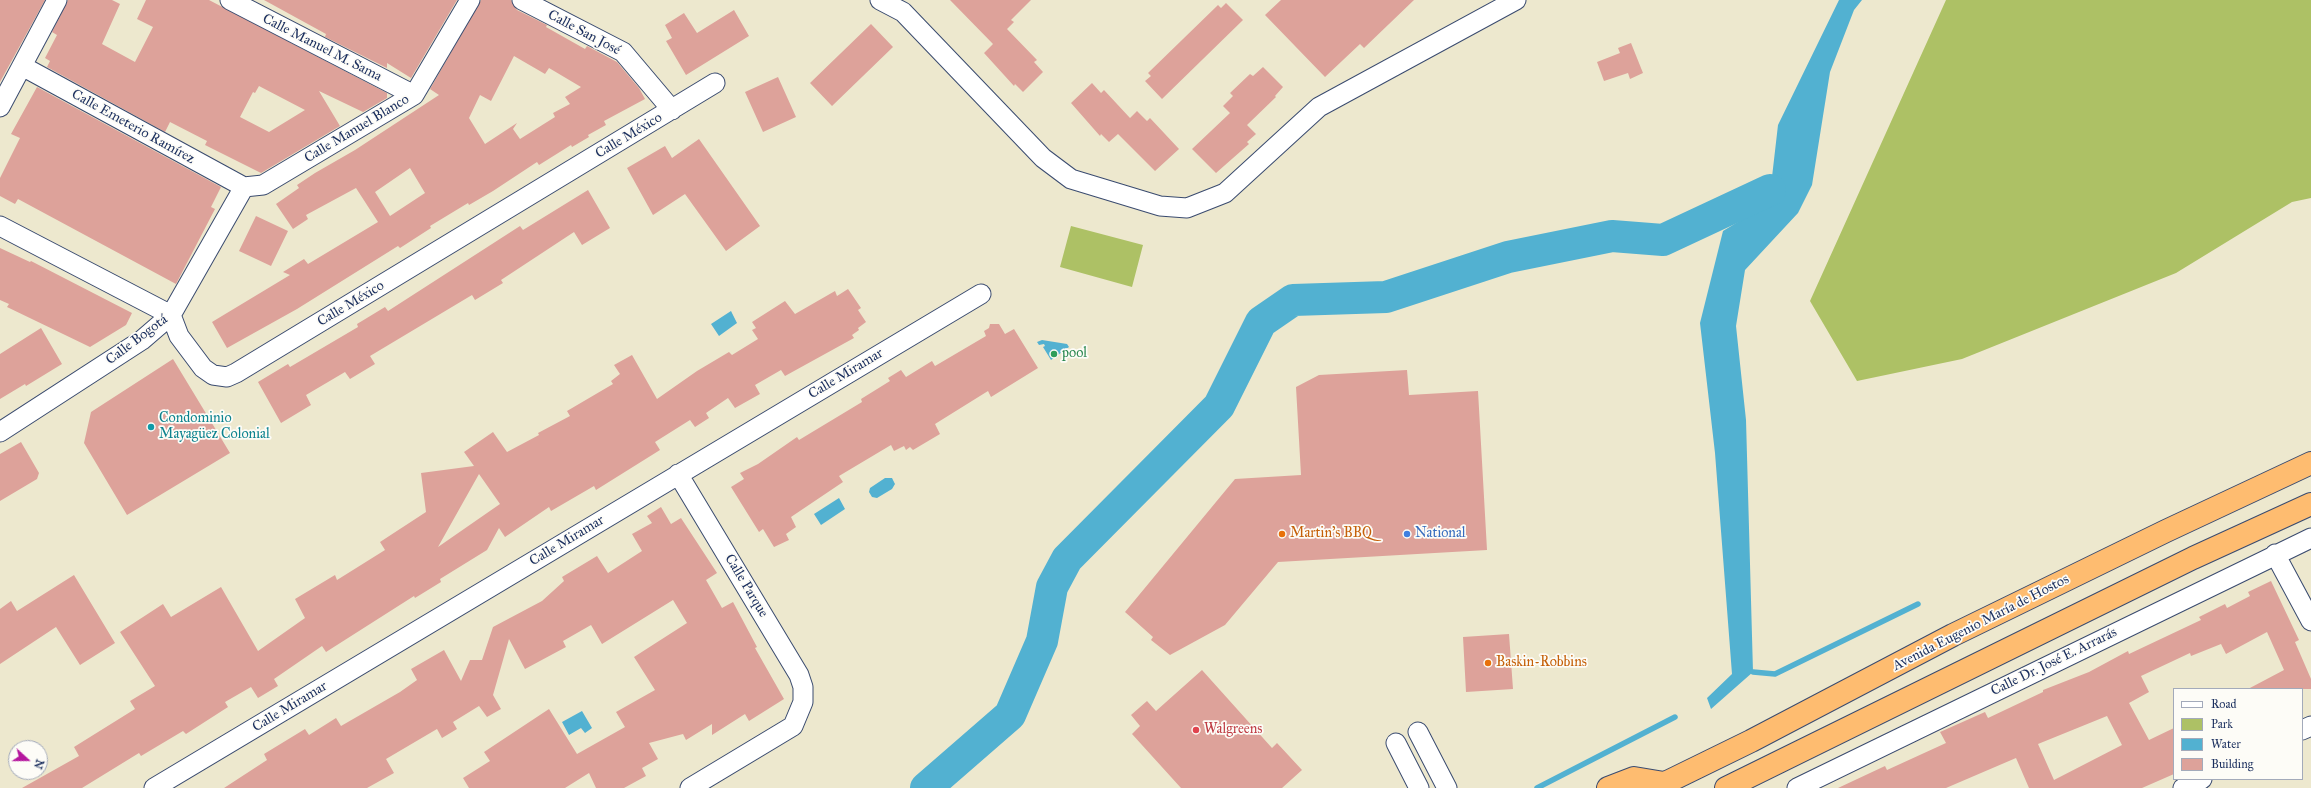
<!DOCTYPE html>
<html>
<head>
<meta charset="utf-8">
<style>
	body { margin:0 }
	#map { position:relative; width:2311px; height:788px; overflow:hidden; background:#ede8ce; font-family:"IM FELL Great Primer",serif }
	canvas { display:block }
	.legend { position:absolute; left:2173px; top:688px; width:130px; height:92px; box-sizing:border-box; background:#fdfcf7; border:1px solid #a3aaba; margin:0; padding:5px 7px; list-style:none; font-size:12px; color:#1b2f5e }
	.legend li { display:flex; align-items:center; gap:8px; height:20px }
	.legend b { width:20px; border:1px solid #a3aaba }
	.north { position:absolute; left:8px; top:740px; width:40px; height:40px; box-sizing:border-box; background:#fdfcf7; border:1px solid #a3aaba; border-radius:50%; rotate:111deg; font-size:11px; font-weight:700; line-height:16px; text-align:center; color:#1b2f5e }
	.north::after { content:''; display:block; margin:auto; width:14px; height:18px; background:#b5179e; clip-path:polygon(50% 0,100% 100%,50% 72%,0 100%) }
</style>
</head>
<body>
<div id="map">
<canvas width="2311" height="788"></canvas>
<ul class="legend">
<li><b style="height:5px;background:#fff"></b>Road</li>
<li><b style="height:11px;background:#adc165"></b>Park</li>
<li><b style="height:11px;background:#52b1d1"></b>Water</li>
<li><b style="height:11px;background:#dda29a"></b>Building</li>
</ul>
<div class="north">N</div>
</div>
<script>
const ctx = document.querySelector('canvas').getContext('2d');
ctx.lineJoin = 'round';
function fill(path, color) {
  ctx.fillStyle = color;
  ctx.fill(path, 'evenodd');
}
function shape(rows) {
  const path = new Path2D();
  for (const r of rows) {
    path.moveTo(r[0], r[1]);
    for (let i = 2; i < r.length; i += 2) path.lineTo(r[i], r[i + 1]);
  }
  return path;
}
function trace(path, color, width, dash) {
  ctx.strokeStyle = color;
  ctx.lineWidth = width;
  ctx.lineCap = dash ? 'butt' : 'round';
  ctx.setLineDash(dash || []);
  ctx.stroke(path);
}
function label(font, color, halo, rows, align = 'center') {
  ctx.font = font + ' "IM FELL Great Primer",serif';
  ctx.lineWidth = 3.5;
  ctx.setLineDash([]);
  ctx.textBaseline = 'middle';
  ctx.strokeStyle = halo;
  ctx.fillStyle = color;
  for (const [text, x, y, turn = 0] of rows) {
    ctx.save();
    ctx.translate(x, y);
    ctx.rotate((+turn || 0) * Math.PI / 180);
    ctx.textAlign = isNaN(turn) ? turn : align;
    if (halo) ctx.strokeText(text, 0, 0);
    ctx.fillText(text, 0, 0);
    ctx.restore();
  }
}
const green = shape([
	[1946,0,2311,0,2311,198,2292,202,2176,273,1962,359,1857,381,1810,301],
	[1071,226,1143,245,1132,287,1060,267]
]);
const water = shape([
	[1839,0,1862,0,1854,10,1830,72,1812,185,1798,213,1745,270,1736,326,1746,420,1753,672,1711,709,1707,698,1732,674,1715,453,1700,323,1723,231,1769,203,1778,125],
	[731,311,737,323,719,336,711,324],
	[1042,340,1067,344,1069,347,1051,360,1043,347,1045,346,1044,344,1039,345,1037,342],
	[885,478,892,478,895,484,892,489,877,498,872,497,869,492,870,488],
	[839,498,845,509,821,525,814,514],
	[582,711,592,728,585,733,581,728,569,735,562,722]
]);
const stream = shape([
	[1753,672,1775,674,1918,604],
	[1537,788,1675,717]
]);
const river = shape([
	[926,788,1010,715,1042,641,1052,587,1067,559,1219,406,1261,322,1293,300,1386,297,1508,257,1612,236,1663,240,1770,190]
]);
const building = shape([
	[0,0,45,0,0,82],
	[68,0,112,0,120,4,102,44,135,62,153,27,137,19,146,0,209,0,387,93,387,98,363,112,319,91,340,126,261,173,205,145,207,141,170,122,165,132,47,67,50,61,45,58,57,35,52,32],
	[259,86,305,110,269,132,240,117,253,92,255,93],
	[264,0,457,0,411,78,387,63,387,68,325,37,326,34],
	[481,0,511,0,517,10,547,25,546,27,585,49,587,46,617,62,639,88,645,99,604,121,606,125,588,135,589,137,572,147,571,145,539,165,537,162,493,191,469,205,468,203,430,226,431,228,400,248,398,246,297,309,227,348,212,322,290,275,283,272,304,259,308,264,378,222,356,188,306,215,308,219,293,229,276,204,299,188,297,185,315,173,355,150,439,95,430,89],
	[514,56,545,74,549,68,581,87,565,97,570,104,553,113,555,117,520,139,513,129,517,123,485,144,469,118,480,95,491,101],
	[410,168,425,193,390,216,375,192],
	[950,0,1031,0,1011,20,1014,22,1007,29,1037,60,1034,62,1043,72,1023,92,1015,84,1014,86,984,53,993,44],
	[1281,0,1414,0,1364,48,1360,44,1325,77,1265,15],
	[1226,3,1243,20,1162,99,1145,81,1151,76,1148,73,1218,5,1221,8],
	[734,10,749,36,686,75,666,41,672,38,665,25,684,13,697,33],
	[871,24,893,47,832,106,810,83],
	[1631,43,1643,73,1630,79,1628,73,1604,81,1597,62,1620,53,1618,48],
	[1263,67,1283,87,1275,96,1276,97,1247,125,1256,134,1247,142,1249,144,1216,173,1192,149,1230,113,1223,106,1233,96,1230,93,1250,74,1253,76],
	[778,77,796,117,763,132,745,92],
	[1092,83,1101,93,1104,90,1130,118,1137,111,1147,121,1150,118,1179,149,1155,171,1118,134,1109,142,1101,134,1100,136,1071,103],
	[37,87,221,187,211,207,215,209,176,284,18,199,15,204,0,196,0,178,20,138,11,134],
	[699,139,760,226,726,251,685,194,653,215,627,168,665,146,672,158],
	[588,190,610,228,582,245,574,232,501,280,503,283,475,300,472,295,370,356,375,364,350,379,345,372,306,395,311,405,281,423,258,382,288,364,290,367,358,327,357,324,385,307,388,311,520,226,523,230],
	[256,216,288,231,271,266,239,251],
	[0,248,30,262,31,261,132,313,126,325,90,347,7,307,9,304,0,300],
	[848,289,861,308,858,310,866,322,858,328,859,330,852,335,854,338,785,376,781,370,755,385,760,394,735,408,728,398,706,413,709,418,695,427,690,420,655,442,660,450,596,490,594,486,551,511,549,507,505,537,499,528,487,550,440,579,441,582,415,598,414,596,326,652,322,646,274,679,278,686,258,698,251,687,225,702,228,707,186,734,183,731,141,756,139,753,82,788,22,788,79,756,74,747,135,709,130,701,155,686,120,632,163,604,171,617,221,587,258,651,305,618,295,599,335,575,337,580,385,550,380,542,426,512,421,473,474,466,464,452,493,432,507,452,539,435,538,433,570,416,567,411,613,384,611,381,620,374,614,365,632,355,657,399,697,371,729,352,732,355,758,339,752,330,756,328,752,322,785,301,795,314,835,291,837,296],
	[479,474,500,504,438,547],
	[990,324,999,324,1005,334,1014,329,1038,368,991,397,988,391,935,424,940,434,913,450,910,447,906,450,904,446,894,451,891,445,839,476,843,482,791,517,796,527,786,534,789,540,774,547,763,529,759,532,731,487,744,479,740,473,758,464,797,437,799,440,862,402,861,399,890,381,888,378,901,370,906,377,932,361,935,366,986,336,984,331,989,328],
	[41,328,62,364,26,386,25,384,0,399,0,354],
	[173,359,230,453,127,515,84,443,91,412],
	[1407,370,1409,395,1478,391,1487,550,1278,562,1225,625,1170,655,1151,640,1153,637,1125,612,1235,479,1301,475,1296,387,1319,375],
	[21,442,39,473,37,479,0,501,0,454],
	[661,507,671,524,681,518,717,573,706,580,722,608,733,602,757,647,755,648,784,699,749,721,745,714,712,735,712,724,686,740,683,734,649,743,658,759,642,768,646,776,624,788,596,788,589,773,565,788,469,788,463,778,490,761,484,752,549,709,577,754,625,727,616,712,655,690,634,657,687,623,673,600,602,644,591,625,563,641,566,647,525,669,509,639,493,695,501,709,487,717,479,706,453,722,457,729,442,738,437,729,386,759,394,773,367,788,224,788,267,760,264,754,305,729,309,735,336,718,341,726,400,692,417,680,411,669,444,650,461,681,470,660,482,660,493,627,542,601,564,581,562,577,597,556,608,573,642,551,632,534,652,523,647,516],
	[74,575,115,643,80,665,56,627,0,664,0,609,11,601,17,611],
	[2271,581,2299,640,2295,642,2311,679,2311,689,2248,689,2284,670,2267,632,2226,654,2221,644,2191,656,2190,653,2141,676,2149,692,2129,703,2149,740,2174,728,2174,774,2142,788,2029,788,2016,758,1946,788,1838,788,1885,766,1887,770,1946,743,1940,732,1985,712,1988,718,2043,692,2043,690,2089,672,2128,651,2129,654,2201,620,2199,617,2225,604,2227,608,2250,596,2248,592],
	[2107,716,2122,745,2054,780,2038,744],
	[1509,634,1513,689,1466,692,1463,637],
	[1202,670,1272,748,1277,743,1302,770,1282,788,1181,788,1132,734,1140,726,1131,715,1147,701,1156,711]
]);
const street = shape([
	[230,0,414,95],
	[522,0,623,52,672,110],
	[880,0,903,12,1043,158,1071,179,1160,206,1187,208,1225,193,1319,107,1516,0],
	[22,66,244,187],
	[0,107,57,0],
	[244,187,263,185,414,95,470,0],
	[0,226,171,315,179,336,203,368,213,375,227,377,236,373,715,83],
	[0,432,142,340,171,315,244,187],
	[678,474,799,675,803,687,803,702,793,726,690,788],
	[2275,554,2311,621],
	[2302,730,2311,726],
	[1418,732,1447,788],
	[1396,743,1419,788],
	[154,788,981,294],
	[1797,788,2311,538],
	[2183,788,2202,779]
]);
const highway = shape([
	[1608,788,1634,778,1664,783],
	[1655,788,1751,741,1953,635,2166,531,2311,463],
	[1726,788,2193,558,2311,504]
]);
const markers = [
	[1054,354,4,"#2e9e5b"],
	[151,427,4,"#0f9aa8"],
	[1282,534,4,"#e8710a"],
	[1407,534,4,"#3f7fe0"],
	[1488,663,4,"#e8710a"],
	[1196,730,4,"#e0444e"]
];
const streetNames = [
	["Calle San José",584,33,28],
	["Calle Manuel M. Sama",322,48,27],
	["Calle Emeterio Ramírez",133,127,29],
	["Calle Manuel Blanco",357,129,-31],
	["Calle México",629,136,-31],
	["Calle México",351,304,-31],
	["Calle Bogotá",137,340,-37],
	["Calle Miramar",846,374,-31],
	["Calle Miramar",567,541,-31],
	["Calle Parque",746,586,59],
	["Avenida Eugenio María de Hostos",1981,623,-27],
	["Calle Dr. José E. Arrarás",2054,662,-26],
	["Calle Miramar",290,707,-31]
];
const leisureNames = [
	["pool",1062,354]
];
const cultureNames = [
	["Condominio",159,419],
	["Mayagüez Colonial",159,435]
];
const foodNames = [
	["Martin's BBQ",1290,534],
	["Baskin-Robbins",1496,663]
];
const shopNames = [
	["National",1415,534]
];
const healthNames = [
	["Walgreens",1204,730]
];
fill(green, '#adc165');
fill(water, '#52b1d1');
trace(stream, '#52b1d1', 5.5);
trace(river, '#52b1d1', 32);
fill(building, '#dda29a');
trace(street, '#3a4b6f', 21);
trace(highway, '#3a4b6f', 24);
trace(street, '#fff', 19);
trace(highway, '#febc70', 22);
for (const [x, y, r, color] of markers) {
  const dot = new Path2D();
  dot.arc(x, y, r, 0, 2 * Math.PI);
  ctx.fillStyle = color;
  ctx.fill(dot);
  trace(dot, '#fdfcf7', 1.5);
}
label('14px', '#1b2f5e', '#fdfcf7', streetNames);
label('14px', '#27864d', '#fdfcf7', leisureNames, 'left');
label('14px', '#0d838f', '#fdfcf7', cultureNames, 'left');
label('14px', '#c56008', '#fdfcf7', foodNames, 'left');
label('14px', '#366cbe', '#fdfcf7', shopNames, 'left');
label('14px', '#be3a42', '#fdfcf7', healthNames, 'left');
</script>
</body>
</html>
